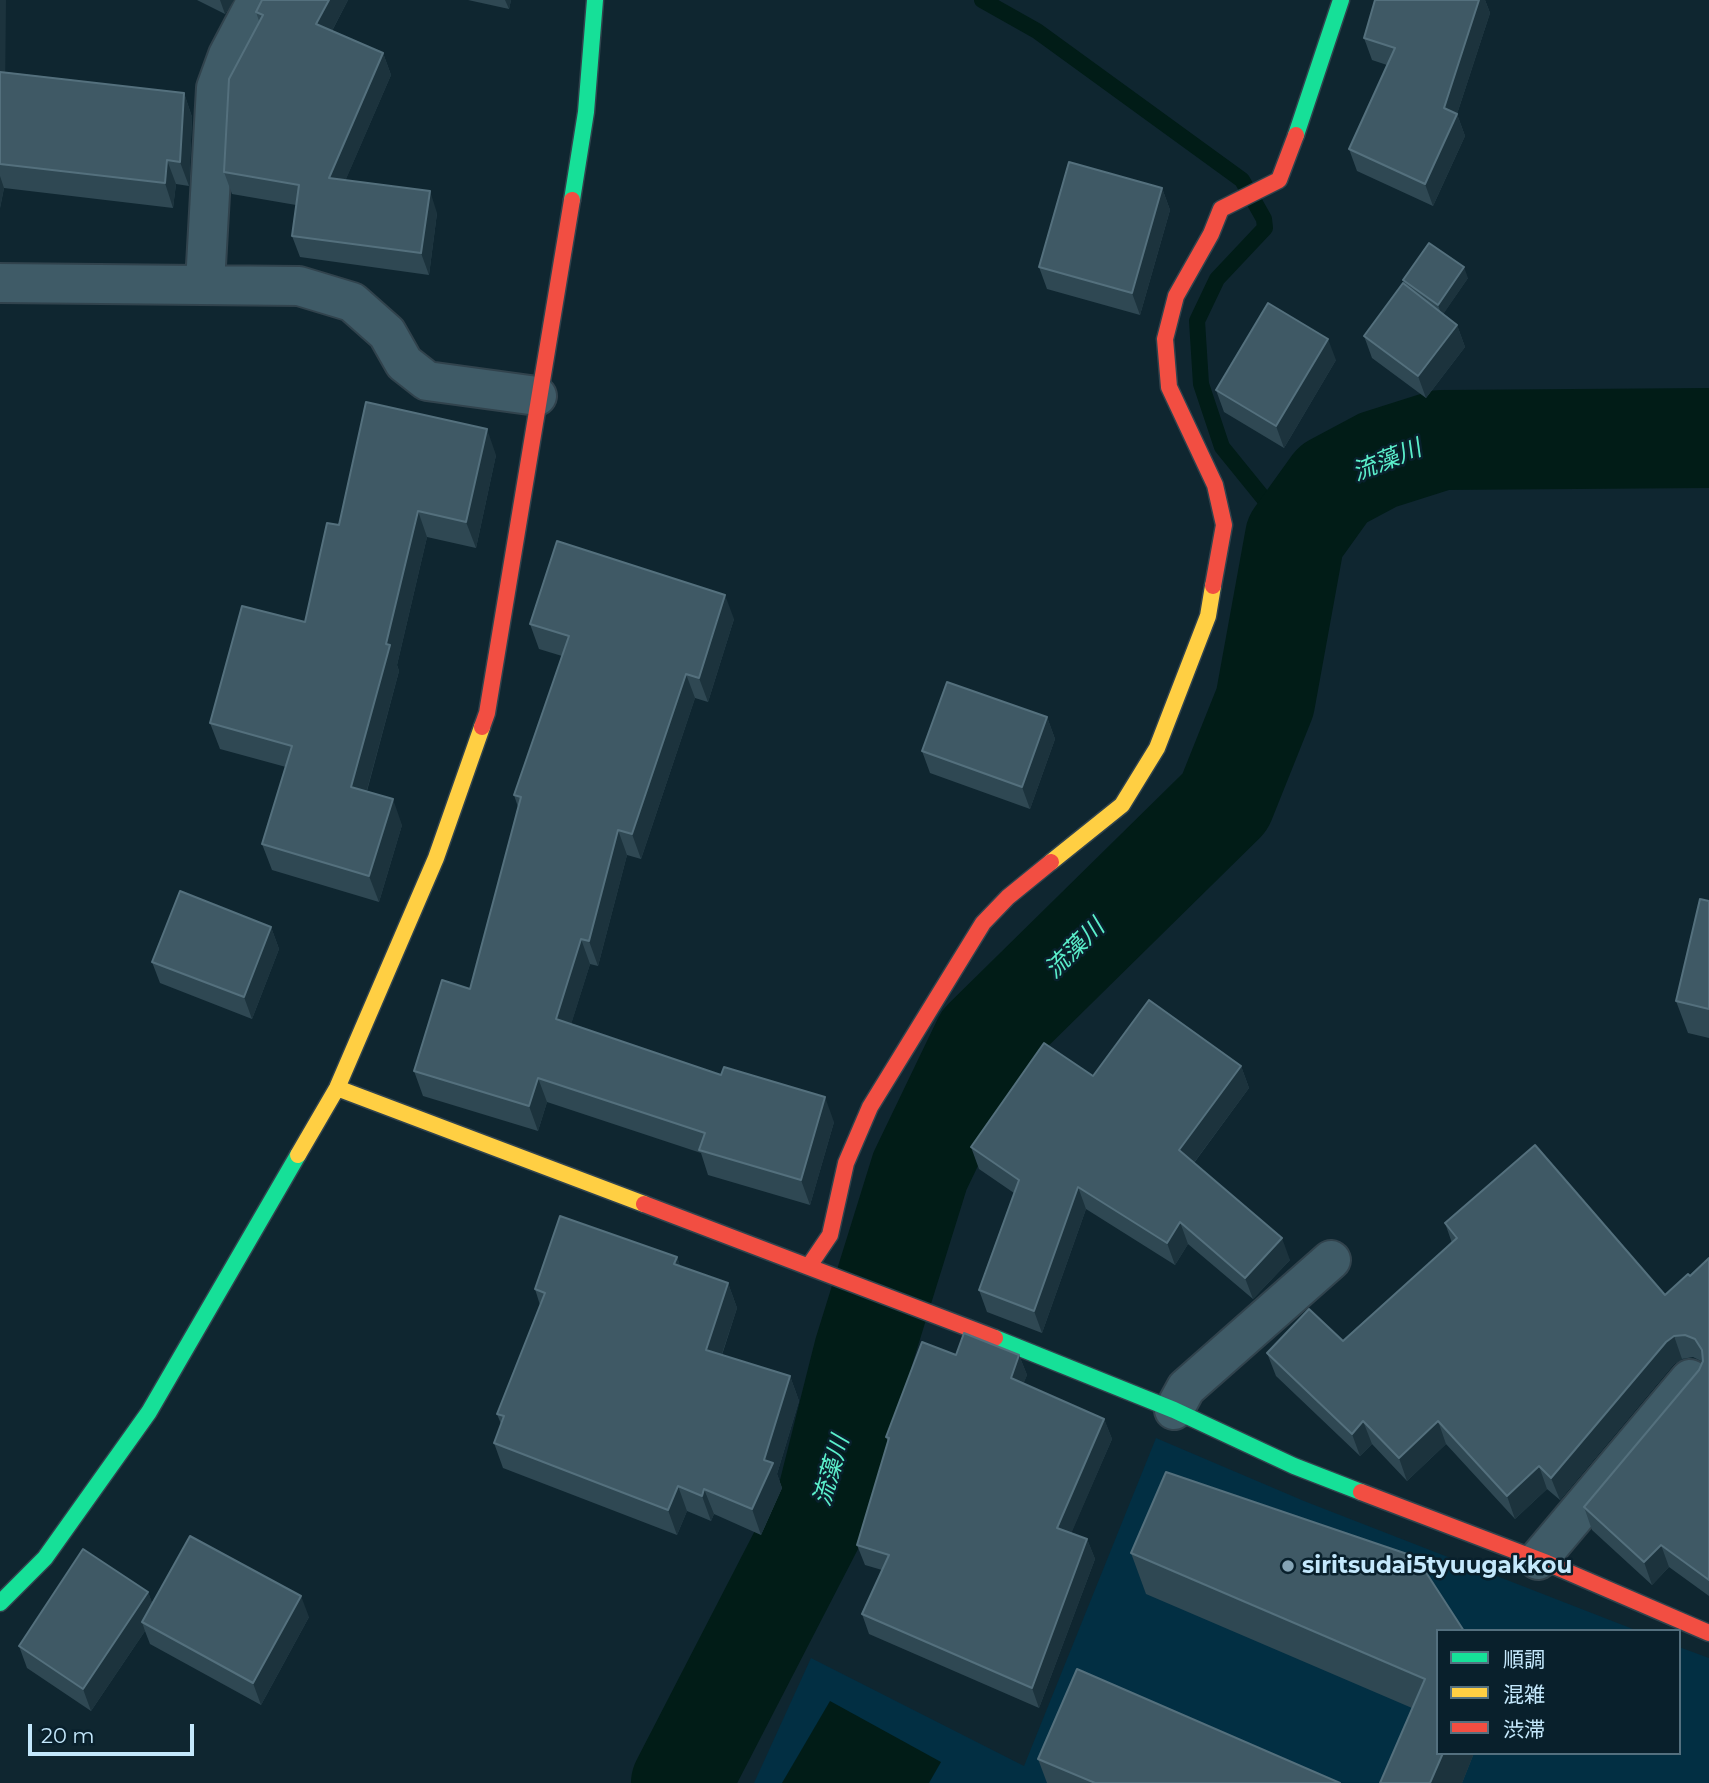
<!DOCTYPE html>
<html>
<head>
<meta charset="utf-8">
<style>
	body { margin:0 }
	#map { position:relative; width:1709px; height:1783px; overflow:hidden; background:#0f2630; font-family:Montserrat,"Noto Sans JP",sans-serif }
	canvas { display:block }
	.legend { position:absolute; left:1436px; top:1629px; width:245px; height:126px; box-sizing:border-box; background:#09202c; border:2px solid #54707f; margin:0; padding:9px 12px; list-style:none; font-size:21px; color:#c4e8fc }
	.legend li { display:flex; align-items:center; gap:14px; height:35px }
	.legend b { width:35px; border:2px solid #54707f }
	.scale { position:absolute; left:28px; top:1724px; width:166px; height:32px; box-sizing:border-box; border:4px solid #c4e8fc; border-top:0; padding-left:9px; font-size:21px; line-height:24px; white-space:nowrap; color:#c4e8fc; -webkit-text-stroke:5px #09202c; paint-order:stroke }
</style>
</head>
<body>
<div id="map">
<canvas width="1709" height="1783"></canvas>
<ul class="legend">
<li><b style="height:9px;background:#16e098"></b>順調</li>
<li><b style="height:9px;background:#ffcf43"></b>混雑</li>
<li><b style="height:9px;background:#f24e42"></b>渋滞</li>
</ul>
<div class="scale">20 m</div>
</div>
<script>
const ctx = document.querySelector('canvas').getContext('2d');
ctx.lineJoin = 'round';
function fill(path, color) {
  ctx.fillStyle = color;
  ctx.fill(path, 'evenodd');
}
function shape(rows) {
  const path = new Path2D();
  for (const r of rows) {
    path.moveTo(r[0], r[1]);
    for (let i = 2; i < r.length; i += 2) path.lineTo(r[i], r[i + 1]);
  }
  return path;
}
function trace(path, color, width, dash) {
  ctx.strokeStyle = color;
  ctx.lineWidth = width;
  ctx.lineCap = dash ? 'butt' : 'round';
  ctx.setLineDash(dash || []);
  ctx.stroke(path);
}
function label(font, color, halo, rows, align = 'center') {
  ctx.font = font + ' Montserrat,"Noto Sans JP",sans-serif';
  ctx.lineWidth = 5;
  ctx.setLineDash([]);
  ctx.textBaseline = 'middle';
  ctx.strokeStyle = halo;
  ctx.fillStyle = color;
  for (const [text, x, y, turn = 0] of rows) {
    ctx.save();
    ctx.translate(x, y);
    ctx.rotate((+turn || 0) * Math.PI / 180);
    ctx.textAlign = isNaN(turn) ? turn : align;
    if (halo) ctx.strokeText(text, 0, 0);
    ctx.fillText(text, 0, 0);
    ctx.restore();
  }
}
const built = shape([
	[1156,1438,1304,1501,1638,1631,1438,1631,1438,1753,1679,1753,1679,1647,1709,1658,1709,1783,754,1783,811,1658,1024,1766]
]);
const water = shape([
	[830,1701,941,1762,929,1783,782,1783]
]);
const stream = shape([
	[982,0,1037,31,1242,180,1264,219,1265,228,1217,279,1197,321,1201,384,1222,447,1295,537]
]);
const river = shape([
	[681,1783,826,1502,864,1351,920,1171,983,1040,1225,802,1265,702,1295,537,1333,484,1378,460,1441,440,1709,438]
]);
const street = shape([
	[0,283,299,286,352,302,387,333,404,363,427,381,537,396],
	[205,283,216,88,228,55,257,0],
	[1174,1410,1186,1388,1331,1260],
	[1538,1560,1690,1379]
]);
const fast = shape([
	[1296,135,1341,0],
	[572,200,586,112,595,0],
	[995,1338,1174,1410,1294,1466,1361,1492],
	[0,1603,45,1558,149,1412,298,1155]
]);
const slow = shape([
	[1051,862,1122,805,1157,748,1208,616,1213,586],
	[337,1088,644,1204],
	[298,1155,337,1088,436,858,482,727]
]);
const jam = shape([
	[1213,586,1224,525,1215,485,1169,387,1165,339,1176,296,1211,234,1221,209,1279,180,1296,135],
	[482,727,487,713,572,200],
	[644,1204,995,1338],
	[809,1266,830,1235,846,1163,870,1107,983,923,1008,897,1051,862],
	[1361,1492,1547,1563,1709,1633]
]);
const wall = shape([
	[0,0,5,72,184,93,192,117,189,186,176,184,173,208,4,188,0,208],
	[197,0,234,0,225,14],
	[262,0,348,0,332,31,383,53,391,75,345,181,437,213,429,275,300,257,292,236,296,205,232,194,224,172,259,21,256,12],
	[468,0,511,0,509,9],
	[1375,0,1485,0,1490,13,1457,114,1465,136,1433,206,1357,171,1349,149,1387,65,1372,60,1364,38],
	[1162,188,1170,210,1140,315,1047,289,1039,267],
	[1468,278,1443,314,1457,325,1465,347,1426,398,1372,358,1364,336,1404,284,1403,280],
	[1336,360,1284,448,1224,412,1216,390],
	[496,455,476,548,427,537,397,665,399,671,367,791,402,825,379,902,272,870,262,844,286,767,220,749,210,723,305,622,339,525],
	[734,619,708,702,695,698,641,859,627,855,598,966,590,964,571,1024,834,1122,810,1205,708,1175,701,1153,547,1102,538,1131,423,1096,414,1071,470,989,518,807,514,795,562,656,539,649,530,624],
	[1047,717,1055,739,1030,809,930,773,922,751],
	[1709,901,1709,1038,1688,1033,1676,1001],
	[271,927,279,949,252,1019,160,983,152,962],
	[1241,1066,1249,1088,1194,1163,1290,1260,1253,1299,1188,1244,1175,1265,1086,1209,1042,1333,987,1312,979,1290,1014,1193,979,1169,971,1147,1093,1076],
	[1445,1223,1665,1295,1690,1276,1709,1258,1709,1596,1669,1567,1652,1585,1592,1530,1584,1507,1699,1370,1703,1362,1693,1357,1682,1359,1674,1364,1560,1500,1547,1489,1515,1519,1446,1444,1407,1481,1372,1444,1360,1456,1276,1376,1267,1353,1343,1341,1452,1243],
	[677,1257,680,1266,728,1283,737,1308,722,1355,790,1376,799,1401,777,1474,782,1488,761,1535,714,1514,711,1521,687,1511,677,1535,503,1468,494,1443,501,1424,497,1414,540,1305,535,1289],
	[956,1355,1019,1355,1027,1375,1023,1384,1104,1419,1112,1439,1071,1533,1087,1539,1095,1559,1039,1708,869,1634,862,1614,882,1570,865,1565,857,1545,888,1442,886,1437],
	[1131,1553,1416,1557,1438,1753,1474,1753,1462,1783,1380,1783,1412,1708,1146,1594],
	[148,1592,152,1603,309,1617,261,1705,150,1644,145,1631,91,1711,27,1668,19,1646],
	[1038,1759,1340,1783,1047,1783]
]);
const shadedWall = shape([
	[0,0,6,0,5,95,0,82],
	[220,0,234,0,225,14],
	[329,0,348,0,324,46,316,24],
	[505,0,511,0,509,9],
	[1479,0,1485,0,1490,13,1457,114,1465,136,1433,206,1425,184,1444,108],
	[383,53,391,75,337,200,329,178],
	[184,93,192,117,189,186,180,162],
	[167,160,176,184,173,208,165,183],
	[0,176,4,188,0,208],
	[1162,188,1170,210,1140,315,1132,293],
	[430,191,437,213,429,275,421,253],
	[1464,267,1468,278,1442,316,1438,305],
	[1457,325,1465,347,1426,398,1418,376],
	[1328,339,1336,360,1284,448,1276,426],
	[487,429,496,455,476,548,466,522],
	[418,511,427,537,397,665,399,671,361,812,351,787],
	[725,595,734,619,708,702,699,678],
	[686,674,695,698,641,859,632,834],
	[1047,717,1055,739,1030,809,1022,787],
	[393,799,402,825,379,902,369,876],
	[618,830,627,855,598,966,589,941],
	[271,927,279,949,252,1019,244,997],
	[581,939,590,964,565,1044,556,1019],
	[1241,1066,1249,1088,1187,1172,1179,1150],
	[538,1078,547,1102,538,1131,529,1106],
	[825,1097,834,1122,810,1205,801,1180],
	[1078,1187,1086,1209,1042,1333,1034,1311],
	[1180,1222,1188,1244,1175,1265,1167,1243],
	[1282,1238,1290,1260,1253,1299,1245,1278],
	[677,1257,686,1282,674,1264],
	[728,1283,737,1308,715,1375,706,1350],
	[1674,1336,1682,1359,1674,1364,1560,1500,1551,1478,1666,1342],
	[1019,1355,1027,1375,1018,1398,1011,1378],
	[790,1376,799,1401,777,1474,782,1488,761,1535,752,1509,764,1460],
	[1104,1419,1112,1439,1065,1548,1057,1528],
	[1363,1421,1372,1444,1360,1456,1352,1434],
	[1438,1421,1446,1444,1407,1481,1399,1458],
	[1539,1466,1547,1489,1515,1519,1507,1496],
	[678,1486,687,1511,677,1535,668,1510],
	[704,1489,714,1514,711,1521,702,1496],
	[1087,1539,1095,1559,1039,1708,1032,1688],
	[1661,1545,1669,1567,1652,1585,1644,1562],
	[148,1592,156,1614,142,1622,145,1631,91,1711,83,1689],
	[301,1596,309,1617,261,1705,253,1683],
	[1443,1753,1474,1753,1462,1783,1430,1783]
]);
const building = shape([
	[262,0,329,0,316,24,383,53,329,178,430,191,421,253,292,236,299,185,224,172,229,79,263,15,256,12,262,0],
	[1375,0,1479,0,1444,108,1457,114,1425,184,1349,149,1395,48,1364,38,1375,0],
	[0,72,184,93,180,162,167,160,165,183,0,164,0,72],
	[1069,162,1162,188,1132,293,1039,267,1069,162],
	[1429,243,1464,267,1438,305,1403,280,1429,243],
	[1403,283,1457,325,1418,376,1364,336,1403,283],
	[1268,303,1328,339,1276,426,1216,390,1268,303],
	[366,402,487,429,466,522,418,511,386,644,390,645,351,787,393,799,369,876,262,844,292,746,210,723,242,606,305,622,327,523,339,525,366,402],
	[557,541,725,595,699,678,686,674,632,834,618,830,589,941,581,939,556,1019,721,1075,724,1067,825,1097,801,1180,699,1150,705,1133,538,1078,529,1106,414,1071,442,980,470,989,521,797,514,795,569,636,530,624,557,541],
	[947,682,1047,717,1022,787,922,751,947,682],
	[180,891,271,927,244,997,152,962,180,891],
	[1700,899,1709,901,1709,1009,1676,1001,1700,899],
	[1149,1000,1241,1066,1179,1150,1282,1238,1245,1278,1180,1222,1167,1243,1078,1187,1034,1311,979,1290,1019,1180,971,1147,1044,1043,1093,1076,1149,1000],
	[1535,1145,1665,1295,1688,1274,1690,1276,1709,1258,1709,1580,1661,1545,1644,1562,1584,1507,1699,1370,1703,1361,1702,1350,1695,1339,1685,1335,1674,1336,1666,1342,1551,1478,1539,1466,1507,1496,1438,1421,1399,1458,1363,1421,1352,1434,1267,1353,1309,1309,1343,1341,1457,1238,1445,1223,1535,1145],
	[560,1216,677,1257,674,1264,728,1283,706,1350,790,1376,764,1460,773,1463,752,1509,704,1489,702,1496,678,1486,668,1510,494,1443,504,1416,497,1414,545,1293,535,1289,560,1216],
	[964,1333,1019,1355,1011,1378,1104,1419,1057,1528,1087,1539,1032,1688,862,1614,889,1555,857,1545,889,1438,886,1437,922,1342,956,1355,964,1333],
	[1166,1472,1416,1557,1464,1631,1438,1631,1438,1753,1443,1753,1430,1783,1380,1783,1425,1679,1131,1553,1166,1472],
	[190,1536,301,1596,253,1683,142,1622,190,1536],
	[83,1549,148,1592,83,1689,19,1646,83,1549],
	[1077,1669,1340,1783,1095,1783,1038,1759,1077,1669]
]);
const markers = [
	[1288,1566,7,"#85a4b5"]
];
const poiNames = [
	["siritsudai5tyuugakkou",1302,1566]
];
const waterNames = [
	["流藻川",1387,461,-22],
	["流藻川",1075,949,-45],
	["流藻川",832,1471,-74]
];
fill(built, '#022f43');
fill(water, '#011c17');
trace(stream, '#011c17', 16);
trace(river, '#011c17', 100);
trace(street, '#31434d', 42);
trace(fast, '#31434d', 19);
trace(slow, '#31434d', 19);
trace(jam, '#31434d', 19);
trace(street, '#3f5b67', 38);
trace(fast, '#16e098', 16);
trace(slow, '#ffcf43', 16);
trace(jam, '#f24e42', 16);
fill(wall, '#2f4853');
fill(shadedWall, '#1c333d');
fill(building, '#3f5965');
trace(building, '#54707d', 2);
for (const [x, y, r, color] of markers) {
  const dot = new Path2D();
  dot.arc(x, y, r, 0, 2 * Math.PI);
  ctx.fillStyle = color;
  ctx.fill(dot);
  trace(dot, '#09202c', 2.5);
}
label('bold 23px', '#c4e8fc', '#09202c', poiNames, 'left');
label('italic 24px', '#5befcb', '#09202c', waterNames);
</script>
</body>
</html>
